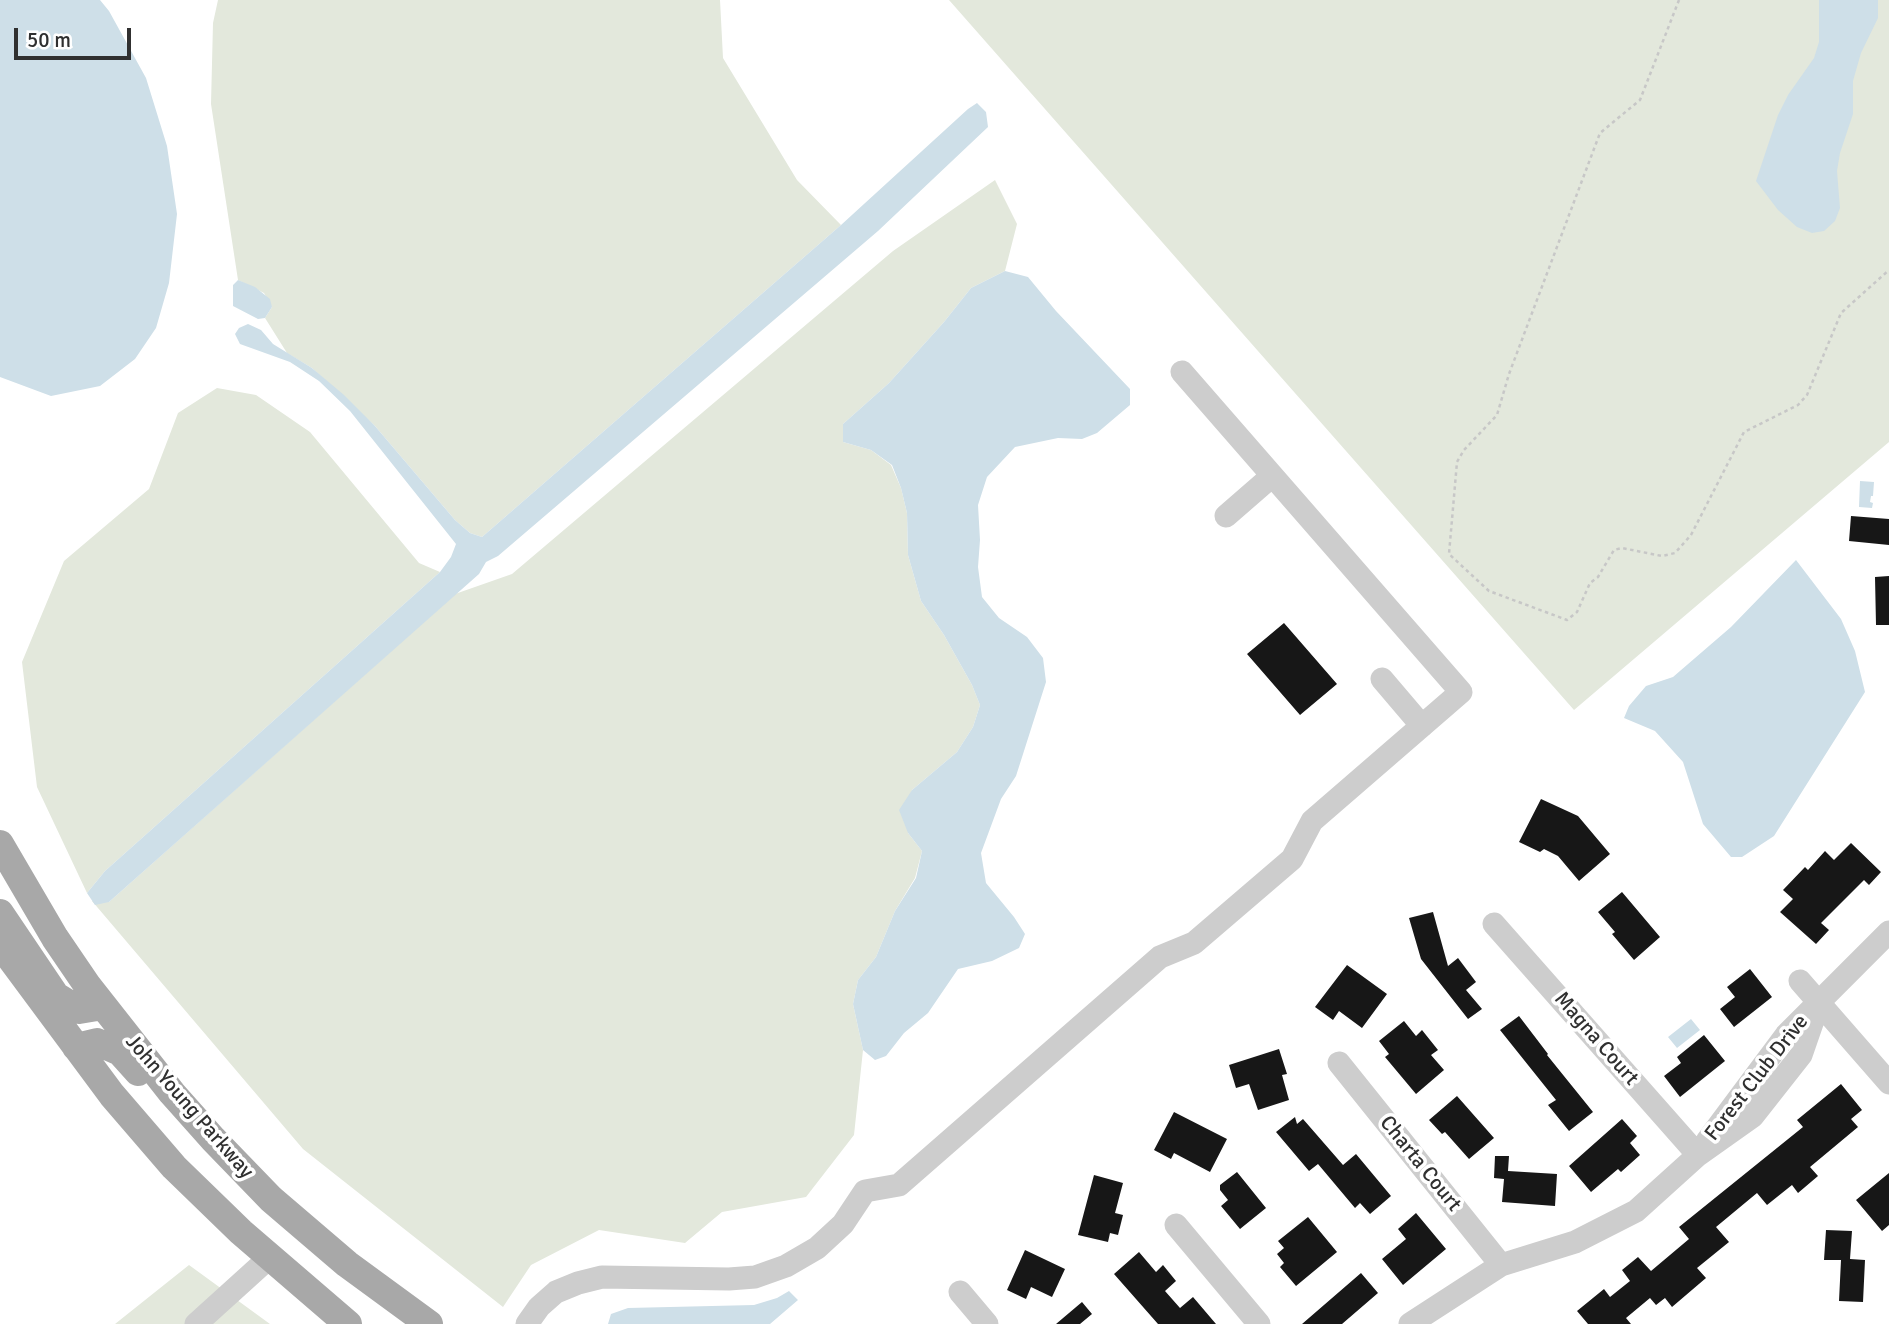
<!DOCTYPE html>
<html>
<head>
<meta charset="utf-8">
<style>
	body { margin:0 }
	#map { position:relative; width:1889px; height:1324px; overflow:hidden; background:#fff; font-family:Signika,sans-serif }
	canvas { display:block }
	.scale { position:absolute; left:14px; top:28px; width:117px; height:32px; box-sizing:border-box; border:4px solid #303030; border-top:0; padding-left:9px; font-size:21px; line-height:24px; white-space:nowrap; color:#303030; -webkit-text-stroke:5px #fff; paint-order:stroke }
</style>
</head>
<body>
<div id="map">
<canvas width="1889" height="1324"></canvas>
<div class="scale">50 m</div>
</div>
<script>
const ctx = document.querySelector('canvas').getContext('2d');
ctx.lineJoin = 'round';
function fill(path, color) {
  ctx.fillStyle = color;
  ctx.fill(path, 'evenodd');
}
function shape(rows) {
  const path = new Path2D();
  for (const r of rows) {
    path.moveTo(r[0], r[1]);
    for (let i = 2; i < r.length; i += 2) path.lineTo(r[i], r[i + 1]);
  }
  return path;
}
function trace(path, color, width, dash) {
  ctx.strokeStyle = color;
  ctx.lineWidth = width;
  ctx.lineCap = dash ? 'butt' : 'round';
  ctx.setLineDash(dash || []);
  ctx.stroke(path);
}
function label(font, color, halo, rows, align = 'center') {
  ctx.font = font + ' Signika,sans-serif';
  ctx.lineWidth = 7;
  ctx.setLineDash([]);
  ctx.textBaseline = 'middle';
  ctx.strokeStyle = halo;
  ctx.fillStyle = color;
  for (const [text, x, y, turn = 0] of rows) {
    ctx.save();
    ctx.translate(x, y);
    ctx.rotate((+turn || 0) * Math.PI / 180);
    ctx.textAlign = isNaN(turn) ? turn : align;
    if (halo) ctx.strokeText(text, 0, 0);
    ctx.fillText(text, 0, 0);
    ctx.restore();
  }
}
const green = shape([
	[218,0,720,0,723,58,797,180,841,225,482,537,470,533,455,520,375,426,312,368,287,353,265,318,272,307,264,293,238,280,211,104,213,23],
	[949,0,1889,0,1889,442,1574,710],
	[995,180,1017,224,1005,271,971,288,944,322,889,383,843,424,843,442,871,450,891,465,901,488,907,513,908,555,921,601,944,635,972,685,980,705,973,727,957,752,912,790,908,833,922,851,915,878,895,911,876,957,858,980,853,1004,863,1050,854,1135,806,1197,722,1212,685,1243,599,1230,531,1265,503,1307,303,1149,92,901,109,902,455,594,512,574,893,251],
	[217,388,256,395,310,432,419,563,440,572,105,871,87,893,37,787,22,662,64,561,149,489,178,413],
	[189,1265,270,1324,115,1324]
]);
const water = shape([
	[0,0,100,0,109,11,146,78,167,146,177,214,169,283,156,328,135,359,100,386,51,396,0,377],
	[1819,0,1878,0,1878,18,1861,53,1853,81,1853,114,1840,153,1837,171,1840,208,1835,221,1824,231,1812,233,1797,227,1778,210,1756,181,1778,115,1788,95,1814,58,1819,42],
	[977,103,986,112,988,127,878,231,498,556,486,562,479,574,109,902,95,905,87,893,105,871,440,572,451,557,456,544,350,411,319,381,290,362,240,344,235,334,239,328,248,324,261,330,273,344,312,368,344,395,375,426,455,520,470,533,482,537,841,225,968,109],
	[1005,271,1028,277,1056,311,1130,389,1130,405,1097,433,1082,439,1058,438,1015,447,987,477,978,505,980,540,978,567,982,597,999,618,1027,637,1043,658,1046,682,1016,776,1001,799,981,853,986,883,1014,917,1025,934,1019,948,992,961,958,969,928,1013,904,1033,886,1056,875,1060,863,1050,853,1004,858,980,876,957,895,911,916,878,922,851,908,833,899,810,912,790,957,752,973,727,980,705,972,685,944,635,921,601,908,555,907,513,901,488,892,465,871,450,843,442,843,424,889,383,944,322,971,288],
	[238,280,255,287,270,299,272,307,265,318,258,319,233,306,233,285],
	[1860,481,1874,482,1873,496,1871,496,1870,502,1873,503,1872,508,1859,507],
	[1796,560,1841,619,1855,651,1865,692,1774,836,1742,857,1731,857,1703,824,1683,762,1655,731,1624,718,1629,706,1646,686,1673,677,1731,627],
	[1691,1019,1700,1030,1677,1048,1668,1037],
	[789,1291,798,1300,770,1324,608,1324,611,1314,628,1308,754,1305,777,1298]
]);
const building = shape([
	[1851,516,1889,519,1889,545,1849,541],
	[1889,576,1889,625,1876,625,1875,577],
	[1284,623,1337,684,1300,715,1247,654],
	[1541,799,1578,816,1610,854,1579,881,1558,856,1544,849,1540,852,1519,842],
	[1851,843,1881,872,1869,885,1864,880,1821,923,1829,930,1816,944,1780,912,1793,899,1783,890,1805,867,1808,870,1825,851,1834,860],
	[1622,892,1660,937,1634,960,1612,934,1615,932,1598,912],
	[1433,912,1448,966,1458,958,1476,982,1466,990,1482,1009,1468,1019,1421,959,1409,918],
	[1347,965,1387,994,1362,1028,1339,1011,1333,1020,1315,1007],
	[1750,969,1772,997,1734,1027,1720,1009,1735,997,1727,987],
	[1519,1016,1548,1054,1547,1055,1593,1112,1569,1131,1548,1105,1556,1100,1500,1030],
	[1404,1021,1416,1036,1422,1030,1438,1050,1431,1055,1444,1070,1416,1094,1385,1057,1389,1054,1379,1041],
	[1704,1035,1725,1061,1680,1097,1664,1076,1681,1063,1677,1057],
	[1279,1049,1287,1074,1282,1075,1289,1100,1258,1110,1249,1084,1236,1088,1229,1065],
	[1841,1084,1862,1110,1851,1119,1858,1127,1810,1167,1818,1176,1798,1193,1792,1185,1767,1205,1757,1193,1716,1227,1729,1242,1697,1268,1706,1278,1672,1307,1665,1298,1656,1305,1650,1298,1626,1318,1631,1324,1588,1324,1577,1311,1604,1289,1610,1297,1630,1281,1622,1270,1638,1257,1651,1271,1689,1239,1679,1227,1803,1127,1797,1120],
	[1457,1096,1494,1138,1469,1159,1445,1132,1442,1134,1429,1120],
	[1174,1112,1227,1139,1210,1172,1174,1153,1171,1159,1154,1150],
	[1295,1117,1297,1124,1303,1119,1343,1165,1356,1154,1391,1196,1370,1214,1360,1203,1355,1208,1318,1164,1309,1171,1276,1132],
	[1622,1119,1637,1136,1630,1143,1640,1155,1621,1172,1618,1169,1591,1192,1569,1166],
	[1495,1156,1509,1156,1508,1171,1557,1174,1555,1206,1502,1202,1504,1179,1494,1178],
	[1237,1172,1266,1208,1240,1229,1221,1206,1228,1200,1220,1190,1220,1185],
	[1889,1173,1889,1225,1882,1231,1856,1200],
	[1094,1175,1123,1183,1115,1213,1123,1215,1118,1235,1110,1233,1108,1242,1078,1235],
	[1416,1213,1446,1249,1403,1285,1382,1259,1406,1239,1398,1229],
	[1308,1217,1337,1252,1296,1286,1280,1267,1284,1263,1277,1254,1284,1248,1278,1241],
	[1826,1230,1852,1231,1850,1259,1865,1260,1863,1302,1839,1301,1841,1260,1824,1260],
	[1025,1250,1065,1269,1052,1297,1031,1287,1026,1299,1007,1290],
	[1139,1252,1156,1272,1163,1265,1176,1281,1165,1291,1180,1308,1193,1297,1216,1324,1158,1324,1114,1274],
	[1361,1273,1378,1293,1342,1324,1302,1324],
	[1082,1302,1092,1314,1080,1324,1056,1324]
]);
const path = shape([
	[1679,0,1640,100,1600,133,1509,374,1497,415,1464,450,1457,462,1449,554,1489,591,1567,620,1577,612,1590,583,1598,577,1614,550,1622,548,1662,556,1675,553,1691,535,1744,432,1798,405,1807,395,1841,313,1889,270]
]);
const minor = shape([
	[1226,516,1272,476],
	[1382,679,1422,726],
	[1494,924,1698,1155],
	[1800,981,1889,1083],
	[1339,1063,1501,1265],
	[1707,1141,1786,1035,1889,932],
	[1176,1225,1259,1324],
	[960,1292,987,1324],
	[196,1324,270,1257],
	[527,1324,539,1307,556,1292,578,1283,602,1277,729,1279,755,1277,786,1266,817,1248,843,1224,865,1191,899,1185,1160,957,1194,943,1292,859,1312,821,1461,692,1182,372],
	[1410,1324,1501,1265,1575,1242,1636,1211,1698,1155,1753,1116,1801,1055,1819,1003]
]);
const major = shape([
	[0,844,55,938,87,985,172,1093,213,1139,271,1199,347,1264,429,1324],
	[0,913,56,996,79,1010,103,1006],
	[0,944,112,1095,174,1167,241,1232,348,1324],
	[76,1047,97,1042,120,1052,138,1072]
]);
const streetNames = [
	["Magna Court",1596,1039,49],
	["Forest Club Drive",1757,1078,-52],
	["John Young Parkway",189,1107,49],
	["Charta Court",1420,1164,51]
];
fill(green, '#e3e8dc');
fill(water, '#cedfe8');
fill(building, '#171717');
trace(path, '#c7c7c7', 2.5, [3.5, 3.5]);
trace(minor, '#cdcdcd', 23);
trace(major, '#a8a8a8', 28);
label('21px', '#303030', '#fff', streetNames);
</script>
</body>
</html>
